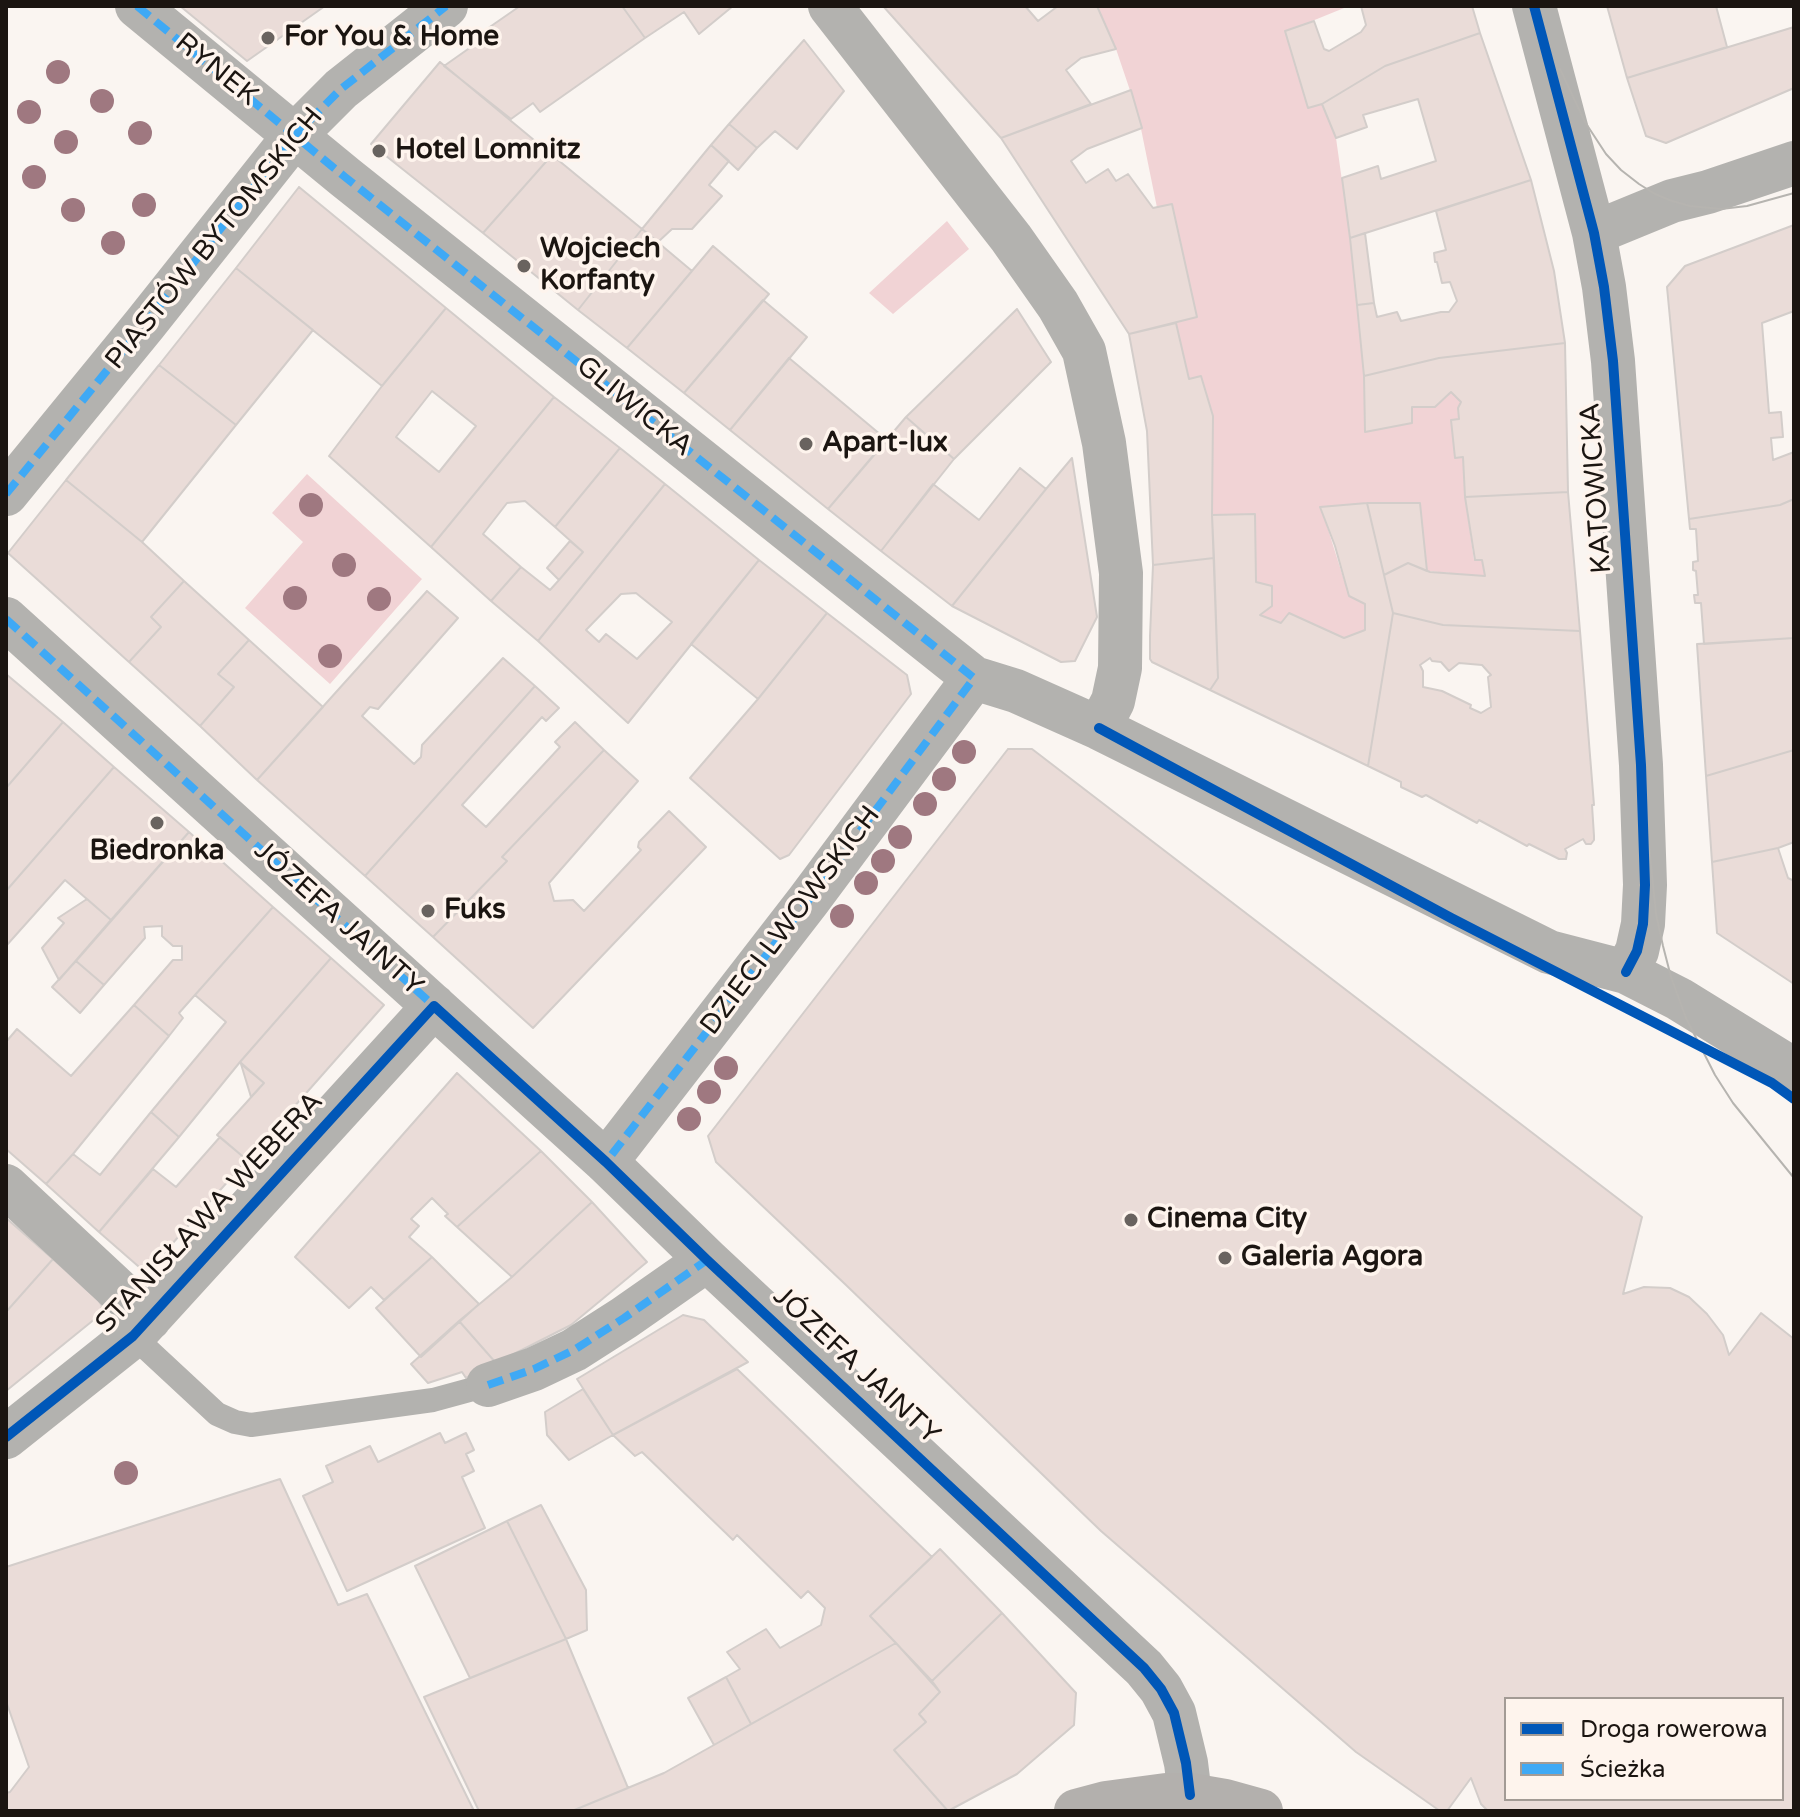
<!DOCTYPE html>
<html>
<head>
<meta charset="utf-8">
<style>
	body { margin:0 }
	#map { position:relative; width:1800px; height:1817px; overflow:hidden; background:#faf5f1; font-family:"Varela Round",sans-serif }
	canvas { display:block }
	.frame { position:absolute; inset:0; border:8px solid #1b1511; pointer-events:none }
	.legend { position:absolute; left:1504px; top:1697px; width:280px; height:104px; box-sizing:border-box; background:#fef4ed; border:2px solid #a39b95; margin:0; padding:10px 14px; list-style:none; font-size:24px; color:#1b1511 }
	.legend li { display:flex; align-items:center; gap:16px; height:40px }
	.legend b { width:40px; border:2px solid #a39b95 }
</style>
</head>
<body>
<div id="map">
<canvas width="1800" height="1817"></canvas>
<div class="frame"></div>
<ul class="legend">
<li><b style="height:10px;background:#0057b8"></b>Droga rowerowa</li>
<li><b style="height:10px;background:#3fa9f5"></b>Ścieżka</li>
</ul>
</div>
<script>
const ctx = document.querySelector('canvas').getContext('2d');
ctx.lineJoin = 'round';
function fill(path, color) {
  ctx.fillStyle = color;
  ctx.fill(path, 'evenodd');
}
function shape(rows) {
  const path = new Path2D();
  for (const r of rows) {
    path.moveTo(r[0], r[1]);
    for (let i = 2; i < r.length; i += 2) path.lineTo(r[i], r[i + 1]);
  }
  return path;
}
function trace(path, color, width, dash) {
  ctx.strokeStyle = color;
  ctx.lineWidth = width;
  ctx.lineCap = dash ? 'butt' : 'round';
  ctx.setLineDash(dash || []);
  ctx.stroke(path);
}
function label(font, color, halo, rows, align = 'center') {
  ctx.font = font + ' "Varela Round",sans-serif';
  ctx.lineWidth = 7;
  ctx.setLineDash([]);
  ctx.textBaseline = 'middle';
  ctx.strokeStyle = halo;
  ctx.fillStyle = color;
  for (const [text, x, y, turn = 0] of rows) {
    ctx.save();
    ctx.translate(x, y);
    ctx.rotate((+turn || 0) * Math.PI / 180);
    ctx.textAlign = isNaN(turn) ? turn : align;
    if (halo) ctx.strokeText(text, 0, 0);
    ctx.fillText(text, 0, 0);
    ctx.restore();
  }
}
const green = shape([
	[1097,6,1349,6,1285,32,1322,104,1336,138,1350,238,1364,376,1365,403,1412,407,1435,407,1451,392,1461,402,1458,408,1459,419,1451,421,1455,457,1463,457,1465,497,1474,560,1482,560,1485,576,1427,571,1420,503,1367,503,1321,507,1349,596,1365,604,1365,630,1344,638,1289,613,1281,623,1260,615,1272,606,1272,586,1256,582,1212,515,1213,480,1192,378,1189,379,1176,323,1180,321,1138,114,1116,49],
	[947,221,969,249,893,314,869,293],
	[307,474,422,579,330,684,245,608,303,542,272,513]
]);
const building = shape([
	[180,6,325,6,247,61,180,6],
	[520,6,622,6,645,38,540,112,533,103,511,119,444,66,488,35,484,31,520,6],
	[622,6,733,6,699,34,684,12,645,38,622,6],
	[883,6,1025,6,1038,21,1058,6,1097,6,1116,49,1081,58,1066,70,1091,104,1001,138,883,6],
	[1361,6,1472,6,1480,33,1385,66,1322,104,1308,108,1285,31,1314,21,1324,49,1329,51,1361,32,1366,25,1361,6],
	[1607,6,1716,6,1727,47,1627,78,1607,6],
	[1794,27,1794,88,1666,143,1646,136,1627,78,1794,27],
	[1480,33,1531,180,1350,238,1342,178,1378,166,1381,179,1436,161,1418,99,1363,115,1367,127,1336,138,1322,104,1385,66,1480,33],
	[804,40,844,91,797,149,775,131,757,148,729,124,804,40],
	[440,62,552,155,483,233,371,144,440,62],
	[1131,90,1142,128,1087,149,1071,161,1086,183,1108,169,1116,181,1128,174,1153,208,1172,204,1197,317,1129,334,1001,138,1131,90],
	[729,124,757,148,738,170,711,145,729,124],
	[711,145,729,161,709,185,722,196,692,229,672,229,658,242,642,229,711,145],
	[552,155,642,229,578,310,483,233,552,155],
	[1531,180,1554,271,1565,343,1439,358,1364,376,1357,305,1374,303,1377,317,1397,312,1401,321,1441,312,1449,312,1457,301,1450,282,1442,283,1437,262,1435,262,1434,253,1446,250,1436,211,1531,180],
	[299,187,446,308,382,386,236,268,299,187],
	[1794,225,1794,311,1762,323,1769,413,1781,412,1783,437,1771,438,1773,460,1794,452,1794,499,1780,505,1689,519,1667,287,1685,266,1794,225],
	[642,229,692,271,627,348,578,310,642,229],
	[1365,233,1374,303,1357,305,1350,238,1365,233],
	[713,246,769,294,684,393,627,348,713,246],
	[236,268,313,330,236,425,159,365,236,268],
	[763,300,807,337,730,430,684,393,763,300],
	[446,308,554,397,431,547,329,456,382,386,446,308],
	[432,391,476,426,439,472,396,437,432,391],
	[1017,309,1051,362,954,459,906,417,1017,309],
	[1176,323,1189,379,1201,376,1213,416,1212,515,1214,558,1153,565,1147,431,1129,334,1176,323],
	[1565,343,1568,492,1465,497,1463,457,1455,458,1451,420,1459,419,1458,408,1461,402,1451,392,1435,407,1412,407,1412,423,1365,432,1364,376,1439,358,1565,343],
	[789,358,887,440,828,509,730,430,789,358],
	[159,365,236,425,142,542,66,480,159,365],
	[554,397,620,448,555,527,525,501,507,503,483,534,521,567,491,601,431,547,554,397],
	[906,417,954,459,881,551,828,509,906,417],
	[620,448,665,484,538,641,491,601,521,567,550,590,559,580,583,552,555,527,620,448],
	[1072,458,1097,617,1075,661,1061,662,952,606,1046,489,1072,458],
	[1020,468,1046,489,952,606,881,551,933,484,979,520,1020,468],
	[66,480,142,542,184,581,151,617,161,627,129,662,8,553,66,480],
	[665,484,759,560,628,723,538,641,665,484],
	[636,593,672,622,637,659,606,634,599,642,586,630,621,594,636,593],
	[1568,492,1580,631,1443,625,1393,613,1384,575,1408,563,1430,572,1485,576,1482,560,1475,560,1465,497,1568,492],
	[1794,499,1794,638,1704,644,1701,603,1695,603,1694,595,1698,595,1696,571,1693,570,1693,562,1698,561,1696,529,1690,529,1689,519,1780,505,1794,499],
	[1367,503,1393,613,1368,766,1210,690,1218,678,1212,515,1255,514,1256,582,1272,586,1272,606,1260,615,1281,623,1289,613,1344,638,1365,630,1365,604,1349,596,1335,546,1320,507,1367,503],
	[1367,503,1420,503,1427,571,1408,563,1384,575,1367,503],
	[570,541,583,552,559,580,547,568,570,541],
	[1214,558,1218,678,1210,690,1152,662,1150,659,1150,636,1153,565,1214,558],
	[759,560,827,613,758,699,691,644,759,560],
	[184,581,249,640,218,674,234,687,200,726,129,662,161,627,151,617,184,581],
	[427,591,458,618,378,709,370,707,362,716,414,764,421,757,422,745,503,658,535,686,365,876,257,780,427,591],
	[827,613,907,675,911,694,789,855,780,859,690,778,758,699,827,613],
	[1393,613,1443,625,1580,631,1594,805,1592,805,1594,836,1594,840,1591,844,1586,844,1583,839,1565,849,1567,853,1566,859,1559,859,1529,844,1527,846,1479,820,1477,823,1426,795,1422,797,1401,787,1401,782,1368,766,1393,613],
	[1430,658,1432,661,1441,662,1449,671,1459,663,1482,665,1491,675,1488,677,1491,707,1481,713,1470,708,1471,705,1442,691,1423,687,1423,671,1420,665,1430,658],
	[1794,638,1794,750,1706,776,1697,644,1794,638],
	[249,640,323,707,257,780,200,726,234,687,218,674,249,640],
	[6,674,63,722,6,788,6,674],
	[535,686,559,708,546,721,542,717,462,805,486,827,560,747,555,742,575,722,604,750,502,857,507,861,433,937,365,876,535,686],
	[63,722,114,767,6,891,6,788,63,722],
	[1008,749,1032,749,1642,1217,1623,1294,1644,1287,1670,1288,1689,1297,1707,1314,1723,1335,1729,1355,1761,1313,1794,1339,1794,1811,1488,1811,1481,1804,1471,1778,1447,1811,1440,1811,1356,1752,1101,1531,846,1285,716,1162,708,1136,1008,749],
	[1506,1699,1782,1699,1782,1799,1506,1799,1506,1699],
	[604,750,638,781,549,883,554,901,573,900,584,911,641,850,638,847,639,842,669,811,706,847,533,1028,433,937,507,861,502,857,604,750],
	[1794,750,1794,842,1778,848,1712,862,1706,776,1794,750],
	[114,767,189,832,111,920,65,880,6,946,6,891,114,767],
	[189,832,273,907,179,1013,183,1018,169,1036,134,1005,173,960,182,960,182,946,173,946,162,936,162,926,144,927,145,938,104,985,76,961,189,832],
	[1778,848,1788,878,1794,881,1794,984,1717,933,1712,862,1778,848],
	[87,899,111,920,59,980,42,948,64,923,58,918,87,899],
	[273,907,331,958,240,1062,179,1137,151,1112,226,1022,195,995,273,907],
	[331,958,384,1005,247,1160,217,1135,264,1083,240,1062,331,958],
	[76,961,104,985,80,1013,52,987,76,961],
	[134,1005,169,1036,73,1154,46,1184,6,1149,6,1042,17,1029,71,1076,134,1005],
	[241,1064,264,1083,251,1097,241,1064],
	[457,1073,541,1151,457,1227,445,1216,448,1214,432,1198,411,1219,419,1226,409,1237,432,1257,384,1300,371,1287,349,1308,295,1257,457,1073],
	[151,1112,179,1137,99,1232,46,1184,73,1154,100,1175,151,1112],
	[220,1137,247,1160,146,1273,99,1232,153,1169,176,1187,220,1137],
	[541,1151,592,1202,512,1277,457,1227,541,1151],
	[592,1202,647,1262,571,1325,496,1363,459,1321,512,1277,592,1202],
	[6,1218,53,1259,6,1312,6,1218],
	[432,1257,479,1304,421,1357,376,1308,432,1257],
	[53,1259,98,1300,102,1306,100,1312,96,1318,6,1391,6,1312,53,1259],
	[683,1315,704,1320,748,1362,613,1435,577,1379,683,1315],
	[459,1321,496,1363,466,1378,462,1372,428,1383,411,1364,459,1321],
	[737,1369,932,1557,870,1616,896,1643,751,1724,726,1677,740,1669,727,1652,766,1629,780,1648,821,1625,825,1608,808,1591,801,1598,737,1535,733,1540,642,1452,635,1456,613,1435,737,1369],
	[583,1389,613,1435,569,1460,547,1435,545,1412,583,1389],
	[440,1433,445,1443,466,1433,474,1450,466,1454,474,1471,462,1477,485,1528,347,1591,303,1496,333,1482,326,1466,370,1446,378,1462,440,1433],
	[280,1479,338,1605,367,1594,474,1811,6,1811,6,1793,10,1792,29,1767,6,1701,6,1567,280,1479],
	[541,1505,586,1590,587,1630,566,1639,507,1521,541,1505],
	[507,1521,566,1639,470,1678,415,1566,507,1521],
	[940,1549,1002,1613,932,1681,870,1616,940,1549],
	[1002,1613,1076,1693,1074,1725,1017,1774,948,1811,894,1750,926,1722,919,1714,940,1692,932,1681,1002,1613],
	[566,1639,628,1788,572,1811,479,1811,424,1697,566,1639],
	[896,1643,940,1692,919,1714,926,1722,894,1750,948,1811,572,1811,664,1773,896,1643],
	[726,1677,751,1724,714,1745,688,1698,726,1677]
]);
const lane = shape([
	[133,1336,217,1414,235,1422,251,1425,433,1400,488,1385]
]);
const street = shape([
	[137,6,345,177,974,678,1016,691,1099,728,1549,952,1626,972,1679,999,1794,1070],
	[830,6,1011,238,1058,305,1084,351,1104,443,1121,573,1120,668,1113,701,1099,728],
	[1534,6,1594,233,1604,287,1613,361,1641,765,1645,885,1643,924,1637,951,1626,972],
	[1594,233,1672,201,1708,192,1794,163],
	[6,494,145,324,295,135,341,89,446,6],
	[6,619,606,1162,707,1260,1144,1668,1161,1689,1174,1713,1186,1763,1190,1795],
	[606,1162,808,901,974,678],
	[6,1186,149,1319],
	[488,1385,534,1369,574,1350,624,1318,707,1260],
	[6,1437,133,1336,434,1006]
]);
const secondary = shape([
	[1076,1811,1106,1803,1166,1795,1190,1795,1225,1801,1261,1811]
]);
const tram = shape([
	[1534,6,1594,233,1604,287,1615,394,1641,765,1656,914,1663,946,1671,977,1686,1018,1715,1075,1733,1103,1794,1178],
	[1560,69,1585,122,1606,154,1621,170,1639,184,1655,194,1672,201,1690,206,1721,209,1747,206,1794,193]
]);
const quiet = shape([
	[137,6,345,177,974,678,808,901,606,1162],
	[6,494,145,324,295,135,341,89,446,6],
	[6,619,434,1006],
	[488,1385,534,1369,574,1350,624,1318,707,1260]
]);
const cycleway = shape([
	[1534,6,1594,233,1604,287,1613,361,1641,765,1645,885,1643,924,1637,951,1626,972],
	[1099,728,1451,918,1772,1083,1794,1099],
	[6,1437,133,1336,434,1006,606,1162,707,1260,1144,1668,1161,1689,1174,1713,1186,1763,1190,1795]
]);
const trees = [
	[58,72],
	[102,101],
	[29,112],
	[140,133],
	[66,142],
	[34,177],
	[144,205],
	[73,210],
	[113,243],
	[311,505],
	[344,565],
	[295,598],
	[379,599],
	[330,656],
	[964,752],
	[944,779],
	[925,804],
	[900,837],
	[883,861],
	[866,883],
	[842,916],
	[726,1068],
	[709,1092],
	[689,1119],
	[126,1473]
];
const markers = [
	[268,38,8,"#69635f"],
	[379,151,8,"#69635f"],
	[524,266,8,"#69635f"],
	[806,444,8,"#69635f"],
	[157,823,8,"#69635f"],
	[428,911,8,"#69635f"],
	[1131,1220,8,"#69635f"],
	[1225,1258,8,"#69635f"]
];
const poiNames = [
	["For You & Home",284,38],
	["Hotel Lomnitz",395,151],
	["Wojciech",540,250],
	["Korfanty",540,282],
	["Apart-lux",822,444],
	["Biedronka",157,852,"center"],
	["Fuks",444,911],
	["Cinema City",1147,1220],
	["Galeria Agora",1241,1258]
];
const streetNames = [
	["RYNEK",216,70,39],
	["PIASTÓW BYTOMSKICH",215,239,-51],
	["GLIWICKA",634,407,39],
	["KATOWICKA",1597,488,-94],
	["JÓZEFA JAINTY",338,919,42],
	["DZIECI LWOWSKICH",791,921,-53],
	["STANISŁAWA WEBERA",210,1213,-47],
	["JÓZEFA JAINTY",856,1366,43]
];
fill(green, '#f1d3d5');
fill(building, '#eadcd8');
trace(building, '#d3cdca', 2);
trace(lane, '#b3b2af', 24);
trace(street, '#b3b2af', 44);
trace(secondary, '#b3b0ad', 44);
trace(tram, '#b6b4b0', 2);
trace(quiet, '#3fa9f5', 8, [16, 8]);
trace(cycleway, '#0057b8', 10);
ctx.fillStyle = '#9f7880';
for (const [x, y] of trees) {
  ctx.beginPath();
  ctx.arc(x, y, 12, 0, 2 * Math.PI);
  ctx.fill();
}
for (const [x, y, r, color] of markers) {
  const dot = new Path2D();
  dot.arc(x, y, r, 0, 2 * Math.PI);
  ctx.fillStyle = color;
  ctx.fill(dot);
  trace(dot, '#fef4ed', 3);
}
label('bold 28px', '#1b1511', '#fef4ed', poiNames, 'left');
label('28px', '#1b1511', '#fef4ed', streetNames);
</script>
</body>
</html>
